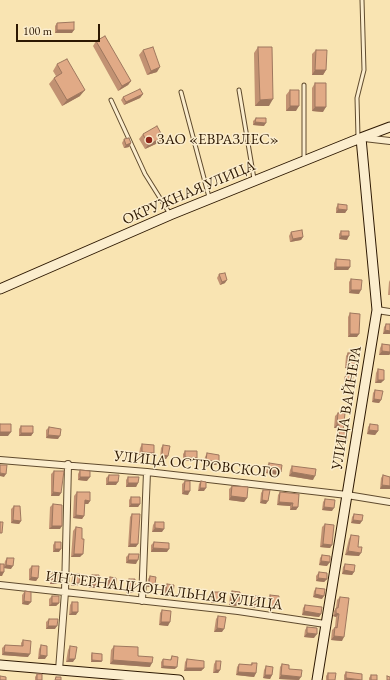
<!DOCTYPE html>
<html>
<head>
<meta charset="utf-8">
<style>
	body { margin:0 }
	#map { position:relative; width:390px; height:680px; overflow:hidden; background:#f9e4b2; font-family:"EB Garamond",serif }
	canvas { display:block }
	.scale { position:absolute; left:16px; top:24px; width:84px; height:18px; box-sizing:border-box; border:2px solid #2d1802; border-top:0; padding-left:5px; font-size:12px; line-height:14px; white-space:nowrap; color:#2d1802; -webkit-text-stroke:3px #fbedcd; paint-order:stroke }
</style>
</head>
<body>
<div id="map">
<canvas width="390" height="680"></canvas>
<div class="scale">100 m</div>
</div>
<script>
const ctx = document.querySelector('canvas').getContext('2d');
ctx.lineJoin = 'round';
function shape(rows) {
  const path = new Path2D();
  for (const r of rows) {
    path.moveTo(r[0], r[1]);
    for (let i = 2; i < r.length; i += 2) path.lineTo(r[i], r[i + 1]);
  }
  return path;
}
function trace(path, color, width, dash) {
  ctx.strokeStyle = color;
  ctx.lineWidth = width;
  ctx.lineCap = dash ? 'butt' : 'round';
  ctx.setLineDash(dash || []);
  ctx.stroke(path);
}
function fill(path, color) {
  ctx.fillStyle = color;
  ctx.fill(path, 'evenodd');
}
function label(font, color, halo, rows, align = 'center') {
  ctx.font = font + ' "EB Garamond",serif';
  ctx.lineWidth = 3;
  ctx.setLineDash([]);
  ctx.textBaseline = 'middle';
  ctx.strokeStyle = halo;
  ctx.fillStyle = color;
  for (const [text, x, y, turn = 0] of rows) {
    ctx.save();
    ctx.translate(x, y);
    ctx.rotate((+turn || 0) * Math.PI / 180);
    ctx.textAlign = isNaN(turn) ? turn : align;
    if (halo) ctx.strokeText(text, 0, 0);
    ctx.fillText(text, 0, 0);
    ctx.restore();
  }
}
const lane = shape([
	[304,85,304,158],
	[239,90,254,179],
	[181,92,209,197],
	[111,100,145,174,170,214],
	[358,137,357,98,364,70,362,0]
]);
const street = shape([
	[364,138,390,141],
	[377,310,390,312],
	[0,460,147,472,347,495,390,502],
	[0,585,238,611,325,624],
	[142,601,147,472],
	[59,670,65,592,68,464]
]);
const secondary = shape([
	[0,289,170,215,358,139,390,127],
	[0,665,179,680],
	[317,680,377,310,361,138]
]);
const wall = shape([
	[57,23,72,33,55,33,55,26],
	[96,41,131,81,128,85,118,91,93,46],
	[258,47,269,106,255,106,254,53],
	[143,50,157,72,147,75,139,55],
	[316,50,326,70,323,75,312,75,312,54],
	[57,64,80,96,62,106,49,84,54,78,56,76,53,71],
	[315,83,323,112,312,111,312,88],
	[290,90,296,111,286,111,286,95],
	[143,94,140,98,124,105,121,100,123,97],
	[256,118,264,126,253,125,253,121],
	[143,134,160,142,145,149,139,139],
	[124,139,131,143,129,147,124,148,122,143],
	[338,204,347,210,345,213,336,213,336,208],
	[341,231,347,240,339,239,339,234],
	[291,232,303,237,301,240,290,242,289,236],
	[336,259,350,267,348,270,334,270,334,263],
	[219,274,225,283,220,285,217,278],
	[351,279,359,294,349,293,349,282],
	[390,280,390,295,388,295,389,282],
	[350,313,357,337,348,337,348,317],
	[386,324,390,324,390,334,383,334,384,327],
	[382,344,390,345,390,354,389,355,379,355,380,348],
	[348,353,353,369,345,368,346,356],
	[378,369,381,383,375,383,376,373],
	[346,374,350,388,344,388,344,378],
	[375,390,381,400,379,403,372,402,373,393],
	[338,413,343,432,347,441,345,444,340,445,337,445,337,428,334,428,335,416],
	[370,424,378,431,375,435,367,434,368,427],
	[21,426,33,433,31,436,19,436,19,429],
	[49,427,58,439,46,438,46,430],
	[142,444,154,453,152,456,139,455,140,448],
	[163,445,168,456,166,459,160,458,161,448],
	[185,451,197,458,195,461,183,461,183,454],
	[207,453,216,465,204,463,205,457],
	[269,463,279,475,266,473,267,466],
	[292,466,313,480,289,476,290,470],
	[80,470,87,481,78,480,78,474],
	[54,471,61,493,59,496,51,496,51,474],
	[109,475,116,485,106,485,106,478],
	[383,475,390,477,390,489,380,489,381,478],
	[128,477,138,483,136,487,126,487,126,480],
	[185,481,188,495,182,494,182,484],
	[201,481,204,491,198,491,199,484],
	[232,486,247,498,244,502,229,500,229,489],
	[263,490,266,504,260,503,261,493],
	[77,492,90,501,88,504,85,504,84,516,82,519,73,518,74,496],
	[280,492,298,507,296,510,290,510,290,506,277,505,278,495],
	[131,497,140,504,138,507,129,507,129,500],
	[325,499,332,511,322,510,323,502],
	[53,504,60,529,49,529,50,507],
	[14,506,21,521,19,524,11,523,11,509],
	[132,514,136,547,128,547,130,517],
	[354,514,360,524,351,523,352,517],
	[155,522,162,532,152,532,153,525],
	[325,524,332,545,330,548,320,547,322,527],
	[76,527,82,539,80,557,71,557,73,531],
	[351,535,358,547,359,556,345,555,349,539],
	[55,542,59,552,53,552,53,545],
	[154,542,167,552,151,552,151,545],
	[129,554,136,564,126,563,126,557],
	[322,555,327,566,319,565,320,558],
	[7,558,11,569,4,568,2,576,5,561],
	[345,564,354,572,352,575,342,574,343,567],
	[32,566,38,578,36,581,29,580,29,569],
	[53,572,57,584,50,584,50,575],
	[319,572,327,579,324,582,316,581,316,576],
	[74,574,77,586,71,586,72,577],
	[92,575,96,588,89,588,90,578],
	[150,576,155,584,153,587,147,587,148,579],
	[110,577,113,590,107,589,107,580],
	[129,579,135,589,133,593,126,593,127,583],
	[167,584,173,594,170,597,164,596,165,587],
	[316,588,322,599,313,597,314,591],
	[25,591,31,602,28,605,22,604,22,595],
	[232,591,236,606,229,605,230,595],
	[214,592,219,600,217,603,211,603,211,595],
	[270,595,276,610,268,610,268,598],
	[52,596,59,603,56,606,49,606,49,599],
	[253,596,259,605,256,608,250,607,251,599],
	[340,597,342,641,331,640,332,630,335,627,336,617,333,616,334,611,336,608,337,600],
	[72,602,76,615,69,615,70,605],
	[305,605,321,614,319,617,302,615,303,608],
	[162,610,168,626,159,625,160,613],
	[218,616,222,632,214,632,216,619],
	[49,619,55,629,46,629,46,622],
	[307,627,314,638,304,637,305,630],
	[23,640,28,657,2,655,2,648,5,645,21,646,21,643],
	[41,645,45,659,38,659,39,649],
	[70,646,73,662,66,662,68,650],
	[114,646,138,656,150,667,110,664,111,650],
	[92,653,102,661,101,662,91,662,91,655],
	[172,656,175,669,161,668,161,662,163,659,170,660],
	[187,659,204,668,201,671,184,671,185,662],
	[216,661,220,670,218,673,213,673,214,664],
	[252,663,256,673,254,677,236,675,237,667,239,664,250,665],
	[282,664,289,669,299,680,279,679,280,667],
	[266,666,272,675,270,679,263,678,264,670],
	[346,672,362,680,344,680,344,675],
	[328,673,335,680,326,680,326,676],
	[37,674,42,680,35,680,35,677],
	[371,675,377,680,369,680,369,678]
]);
const shadedWall = shape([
	[57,30,74,30,72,33,55,33],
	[160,67,157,72,147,75,151,71],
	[315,70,326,70,323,75,312,75],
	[131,81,128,85,118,91,122,86],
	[85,90,80,96,62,106,67,100],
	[143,94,140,98,124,105,126,102],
	[273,99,269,106,255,106,260,100],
	[290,106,299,106,296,111,286,111],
	[315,107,326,107,323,112,312,111],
	[255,122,266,123,264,126,253,125],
	[163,137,160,142,145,149,148,145],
	[131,143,129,147,124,148,126,145],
	[338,209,347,210,345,213,336,213],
	[341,236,349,236,347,240,339,239],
	[303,237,301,240,290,242,293,239],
	[336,267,350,267,348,270,334,270],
	[227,280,225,283,220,285,222,282],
	[351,290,361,290,359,294,349,293],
	[385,330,390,331,390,334,383,334],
	[350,334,359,334,357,337,348,337],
	[382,351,390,352,390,354,389,355,379,355],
	[347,365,355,365,353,369,345,368],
	[378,380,384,380,381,383,375,383],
	[346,385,352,385,350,388,344,388],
	[374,399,381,400,379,403,372,402],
	[337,424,339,425,337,428,334,428],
	[369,430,378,431,375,435,367,434],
	[0,432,11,432,8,436,0,436],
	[21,433,33,433,31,436,19,436],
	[48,435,60,436,58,439,46,438],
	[347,441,345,444,340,445,337,445,339,442],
	[142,452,154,453,152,456,139,455],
	[162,455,168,456,166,459,160,458],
	[185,457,197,458,195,461,183,461],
	[206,460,219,462,216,465,204,463],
	[269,470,281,472,279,475,266,473],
	[292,472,315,476,313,480,289,476],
	[0,473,6,474,4,477,0,476],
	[80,477,90,477,87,481,78,480],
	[108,482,118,482,116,485,106,485],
	[128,483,138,483,136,487,126,487],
	[382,485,390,486,390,489,380,489],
	[200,488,206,488,204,491,198,491],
	[184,491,190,491,188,495,182,494],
	[53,492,61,493,59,496,51,496],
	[231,496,247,498,244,502,229,500],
	[85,500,90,501,88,504,83,504],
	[262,500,268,501,266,504,260,503],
	[279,502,293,503,290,506,277,505],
	[131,504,140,504,138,507,129,507],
	[292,507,298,507,296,510,290,510],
	[324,507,334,508,332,511,322,510],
	[76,515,84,516,82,519,73,518],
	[13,520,21,521,19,524,11,523],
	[353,520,362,521,360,524,351,523],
	[52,526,62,526,60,529,49,529],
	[155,528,164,529,162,532,152,532],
	[130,544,138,544,136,547,128,547],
	[323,544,332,545,330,548,320,547],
	[153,548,169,549,167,552,151,552],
	[55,549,61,549,59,552,53,552],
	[348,551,361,553,359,556,345,555],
	[74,554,83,554,80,557,71,557],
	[128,560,138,560,136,564,126,563],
	[321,561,330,562,327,566,319,565],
	[6,565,13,566,11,569,4,568],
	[344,570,354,572,352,575,342,574],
	[0,572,4,572,2,576,0,576],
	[31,577,38,578,36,581,29,580],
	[318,578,327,579,324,582,316,581],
	[52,580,59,581,57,584,50,584],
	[73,583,79,583,77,586,71,586],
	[149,584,155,584,153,587,147,587],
	[91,585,98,585,96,588,89,588],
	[109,586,116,586,113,590,107,589],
	[129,589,135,589,133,593,126,593],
	[166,593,173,594,170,597,164,596],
	[315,594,324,596,322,599,313,597],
	[213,600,219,600,217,603,211,603],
	[24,601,31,602,28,605,22,604],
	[231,602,239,603,236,606,229,605],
	[52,603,59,603,56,606,49,606],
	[252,604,259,605,256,608,250,607],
	[270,607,278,607,276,610,268,610],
	[304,611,321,614,319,617,302,615],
	[72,612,78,612,76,615,69,615],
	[336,613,339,614,336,617,333,616],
	[161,622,170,622,168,626,159,625],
	[48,626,57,626,55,629,46,629],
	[217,628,224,629,222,632,214,632],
	[307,633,317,634,314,638,304,637],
	[334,636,344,637,342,641,331,640],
	[4,652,30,654,28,657,2,655],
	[40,655,47,656,45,659,38,659],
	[69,659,75,659,73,662,66,662],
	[92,660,102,661,101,662,91,662],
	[113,660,152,663,150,667,110,664],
	[163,666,177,667,175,669,161,668],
	[186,668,204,668,201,671,184,671],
	[216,670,220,670,218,673,213,673],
	[238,672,256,673,254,677,236,675],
	[265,675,272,675,270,679,263,678],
	[281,675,301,677,299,680,279,679],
	[346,678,358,680,345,680]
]);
const building = shape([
	[74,22,74,30,57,30,57,23,74,22],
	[105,36,131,81,122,86,96,41,105,36],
	[153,47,160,67,151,71,143,50,153,47],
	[258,47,272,47,273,99,260,100,258,47],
	[316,50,327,50,326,70,315,70,316,50],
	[67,59,85,90,67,100,54,78,62,73,57,64,67,59],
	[315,83,326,83,326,107,315,107,315,83],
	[140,89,143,94,126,102,123,97,140,89],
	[290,90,299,90,299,106,290,106,290,90],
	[256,118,266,118,266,123,255,122,256,118],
	[157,126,163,137,148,145,143,134,157,126],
	[129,138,131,143,126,145,124,139,129,138],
	[338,204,347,205,347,210,338,209,338,204],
	[302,230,303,237,293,239,291,232,302,230],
	[341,231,349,231,349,236,341,236,341,231],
	[336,259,350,260,350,267,336,267,336,259],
	[225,273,227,280,222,282,219,274,225,273],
	[351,279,362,280,361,290,351,290,351,279],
	[350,313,360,314,359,334,350,334,350,313],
	[386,324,390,324,390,331,385,330,386,324],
	[382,344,390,345,390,352,382,351,382,344],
	[348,353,356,353,355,365,347,365,348,353],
	[378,369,384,370,384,380,378,380,378,369],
	[346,374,353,375,352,385,346,385,346,374],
	[375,390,383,391,381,400,374,399,375,390],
	[338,413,345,413,343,432,347,432,347,441,342,442,339,442,339,425,337,424,338,413],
	[0,424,11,424,11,432,0,432,0,424],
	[370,424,378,425,378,431,369,430,370,424],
	[21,426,33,426,33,433,21,433,21,426],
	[49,427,61,429,60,436,48,435,49,427],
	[142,444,154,445,154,453,142,452,142,444],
	[163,445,170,446,168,456,162,455,163,445],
	[185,451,197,451,197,458,185,457,185,451],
	[207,453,219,455,219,462,206,460,207,453],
	[269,463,282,465,281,472,269,470,269,463],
	[0,465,7,465,6,474,0,473,0,465],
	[292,466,316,469,315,476,292,472,292,466],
	[80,470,90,471,90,477,80,477,80,470],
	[54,471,64,471,61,493,53,492,54,471],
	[109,475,119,475,118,482,108,482,109,475],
	[383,475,390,477,390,486,382,485,383,475],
	[128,477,139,477,138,483,128,483,128,477],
	[185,481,190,481,190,491,184,491,185,481],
	[201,481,206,482,206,488,200,488,201,481],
	[232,486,248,487,247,498,231,496,232,486],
	[263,490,270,490,268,501,262,500,263,490],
	[77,492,90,492,90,501,85,500,84,516,76,515,77,492],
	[280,492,299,494,298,507,292,507,293,503,279,502,280,492],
	[131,497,140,497,140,504,131,504,131,497],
	[325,499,335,500,334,508,324,507,325,499],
	[53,504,62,505,62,526,52,526,53,504],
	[14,506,20,506,21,521,13,520,14,506],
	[132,514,140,514,138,544,130,544,132,514],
	[354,514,363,515,362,521,353,520,354,514],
	[0,522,3,522,2,533,0,533,0,522],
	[155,522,164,522,164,529,155,528,155,522],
	[325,524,334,525,332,545,323,544,325,524],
	[76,527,82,528,82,539,84,539,83,554,74,554,76,527],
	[351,535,359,536,358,547,362,547,361,553,348,551,351,535],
	[55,542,61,542,61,549,55,549,55,542],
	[154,542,169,543,169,549,153,548,154,542],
	[129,554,139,554,138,560,128,560,129,554],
	[322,555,330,556,330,562,321,561,322,555],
	[7,558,14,558,13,566,6,565,7,558],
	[0,564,4,564,4,572,0,572,0,564],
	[345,564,355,565,354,572,344,570,345,564],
	[32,566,39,566,38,578,31,577,32,566],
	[53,572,59,572,59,581,52,580,53,572],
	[319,572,327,573,327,579,318,578,319,572],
	[74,574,80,574,79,583,73,583,74,574],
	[92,575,99,575,98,585,91,585,92,575],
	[150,576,156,577,155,584,149,584,150,576],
	[110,577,116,578,116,586,109,586,110,577],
	[129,579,135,579,135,589,129,589,129,579],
	[167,584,174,585,173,594,166,593,167,584],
	[316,588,325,589,324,596,315,594,316,588],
	[25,591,31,592,31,602,24,601,25,591],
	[232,591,240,592,239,603,231,602,232,591],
	[214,592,220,592,219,600,213,600,214,592],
	[270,595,279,596,278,607,270,607,270,595],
	[52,596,59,596,59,603,52,603,52,596],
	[253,596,259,596,259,605,252,604,253,596],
	[340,597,349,598,344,637,334,636,335,627,337,628,339,614,336,613,336,608,338,608,340,597],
	[72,602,78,602,78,612,72,612,72,602],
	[305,605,322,607,321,614,304,611,305,605],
	[162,610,171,611,170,622,161,622,162,610],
	[218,616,226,617,224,629,217,628,218,616],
	[49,619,58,619,57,626,48,626,49,619],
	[307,627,317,628,317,634,307,633,307,627],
	[23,640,31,641,30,654,4,652,5,645,23,646,23,640],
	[41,645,47,646,47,656,40,655,41,645],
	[70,646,77,647,75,659,69,659,70,646],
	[114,646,138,647,138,656,153,657,152,663,113,660,114,646],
	[92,653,102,654,102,661,92,660,92,653],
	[172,656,178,657,177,667,163,666,163,659,171,660,172,656],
	[187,659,204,661,204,668,186,668,187,659],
	[216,661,221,661,220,670,216,670,216,661],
	[252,663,257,663,256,673,238,672,239,664,252,665,252,663],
	[282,664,289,665,289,669,302,670,301,677,281,675,282,664],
	[266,666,273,667,272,675,265,675,266,666],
	[346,672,362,674,362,680,346,678,346,672],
	[328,673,336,673,335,680,328,680,328,673],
	[37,674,42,674,42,680,37,680,37,674],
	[371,675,377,675,377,680,371,680,371,675],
	[0,676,6,677,6,680,0,680,0,676],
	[387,676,390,677,390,680,387,680,387,676],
	[56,677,61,677,61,680,55,680,56,677]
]);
const markers = [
	[149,140,4,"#8f2418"]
];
const poiNames = [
	["ЗАО «ЕВРАЗЛЕС»",157,140]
];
const streetNames = [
	["ОКРУЖНАЯ УЛИЦА",189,193,-23],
	["УЛИЦА ВАЙНЕРА",347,408,-81],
	["УЛИЦА ОСТРОВСКОГО",197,465,6],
	["ИНТЕРНАЦИОНАЛЬНАЯ УЛИЦА",164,591,7]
];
trace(lane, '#604b2e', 5);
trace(street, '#604b2e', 8);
trace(secondary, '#2d1802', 11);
trace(lane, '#fbedcd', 3);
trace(street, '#fbedcd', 6);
trace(secondary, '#fbedcd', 9);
fill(wall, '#c29273');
fill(shadedWall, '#9e775e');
fill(building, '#e1aa86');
trace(building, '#9e775e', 1);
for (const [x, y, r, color] of markers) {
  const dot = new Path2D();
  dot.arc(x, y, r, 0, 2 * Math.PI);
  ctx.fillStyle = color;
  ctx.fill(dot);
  trace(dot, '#fbedcd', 1.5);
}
label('15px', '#2d1802', '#fbedcd', poiNames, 'left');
label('15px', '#2d1802', '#fbedcd', streetNames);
</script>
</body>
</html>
